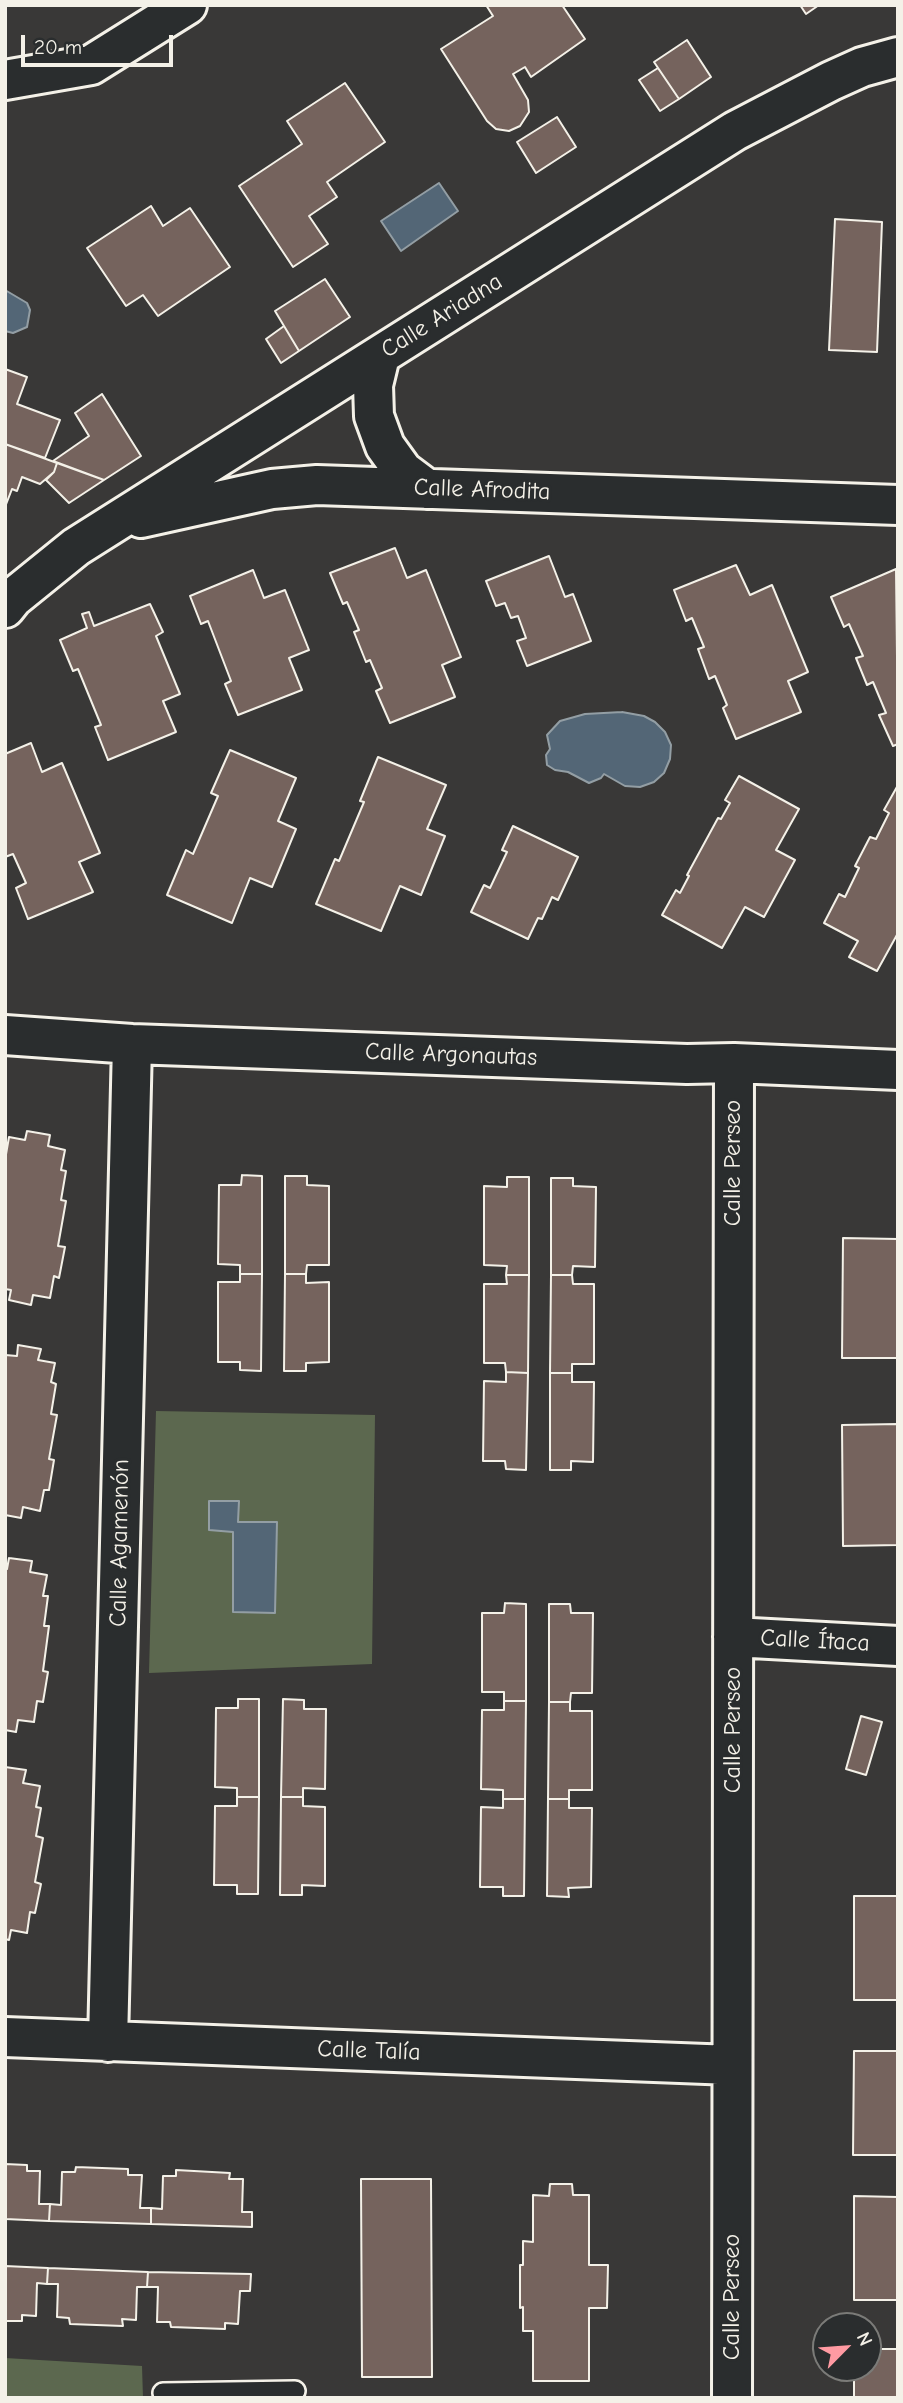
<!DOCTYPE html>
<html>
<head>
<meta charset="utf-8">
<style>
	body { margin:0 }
	#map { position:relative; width:903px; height:2403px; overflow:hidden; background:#393837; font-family:"Comic Neue",sans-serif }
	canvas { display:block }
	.frame { position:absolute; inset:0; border:7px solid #f4f1e8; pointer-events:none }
	.north { position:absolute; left:812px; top:2312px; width:70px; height:70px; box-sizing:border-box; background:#2a2d2e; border:2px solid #7b7b78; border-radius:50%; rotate:65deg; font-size:19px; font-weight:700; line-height:28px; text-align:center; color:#f4f1e8 }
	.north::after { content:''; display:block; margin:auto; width:24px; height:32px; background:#ff9aa2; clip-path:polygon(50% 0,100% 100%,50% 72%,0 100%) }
	.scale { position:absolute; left:21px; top:35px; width:152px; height:32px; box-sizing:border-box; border:4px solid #f4f1e8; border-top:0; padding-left:9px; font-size:21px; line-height:24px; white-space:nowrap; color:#f4f1e8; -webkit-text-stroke:5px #2a2d2e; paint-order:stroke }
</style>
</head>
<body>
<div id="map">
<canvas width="903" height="2403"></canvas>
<div class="frame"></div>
<div class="north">N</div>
<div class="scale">20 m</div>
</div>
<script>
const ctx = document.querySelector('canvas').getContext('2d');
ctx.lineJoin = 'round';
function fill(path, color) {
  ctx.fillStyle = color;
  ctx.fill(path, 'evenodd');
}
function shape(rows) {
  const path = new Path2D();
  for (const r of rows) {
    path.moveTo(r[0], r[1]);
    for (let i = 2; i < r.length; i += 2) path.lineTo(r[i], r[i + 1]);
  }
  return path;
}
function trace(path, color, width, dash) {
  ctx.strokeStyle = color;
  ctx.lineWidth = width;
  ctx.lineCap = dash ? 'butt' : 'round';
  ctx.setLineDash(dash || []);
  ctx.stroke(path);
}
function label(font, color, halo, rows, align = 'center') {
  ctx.font = font + ' "Comic Neue",sans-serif';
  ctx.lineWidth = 6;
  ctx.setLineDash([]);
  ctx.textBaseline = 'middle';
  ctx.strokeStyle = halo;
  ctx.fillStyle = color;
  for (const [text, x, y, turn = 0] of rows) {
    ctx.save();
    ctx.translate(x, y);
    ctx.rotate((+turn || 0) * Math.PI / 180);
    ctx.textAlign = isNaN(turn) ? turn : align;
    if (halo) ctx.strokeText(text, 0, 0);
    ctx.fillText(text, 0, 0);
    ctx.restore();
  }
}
const green = shape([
	[156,1411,375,1415,372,1664,149,1673],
	[5,2358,142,2366,143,2398,5,2398]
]);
const water = shape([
	[439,183,458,211,401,251,381,221,439,183],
	[5,290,27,303,30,310,27,327,13,333,5,331,5,290],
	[622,712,644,716,655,722,665,732,671,745,670,759,664,773,654,782,640,787,625,786,604,774,601,778,589,783,568,772,555,770,547,765,546,755,550,749,547,735,560,721,585,714,622,712],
	[209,1501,239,1501,238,1522,277,1522,275,1613,233,1612,233,1532,209,1530,209,1501]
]);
const building = shape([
	[486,5,562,5,585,39,531,77,525,67,513,74,528,100,529,112,520,126,509,131,496,129,487,121,441,49,493,16,486,5],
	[800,5,819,5,806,14,800,5],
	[687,40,711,77,679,99,654,62,687,40],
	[658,68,679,99,660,111,639,80,658,68],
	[345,83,385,142,327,182,337,197,309,216,328,244,293,267,239,186,302,144,287,121,345,83],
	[557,117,576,147,536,173,517,142,557,117],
	[151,206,163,226,190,208,230,267,158,316,143,295,126,306,87,248,151,206],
	[835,219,882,222,877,352,829,350,835,219],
	[325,279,350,317,299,351,275,311,325,279],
	[284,326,299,351,281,363,266,339,284,326],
	[5,369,27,377,17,404,60,420,45,458,5,444,5,369],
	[102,394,141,456,104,480,53,461,89,436,75,413,102,394],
	[5,444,57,463,54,472,40,484,22,477,17,491,12,489,5,507,5,444],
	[57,463,104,480,69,503,46,480,54,472,57,463],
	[395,548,407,578,426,570,461,657,442,665,455,697,390,723,376,691,382,688,370,660,366,662,354,632,359,630,347,602,343,604,330,573,395,548],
	[549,556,565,597,573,594,591,641,527,666,517,641,526,638,518,616,511,618,505,603,496,606,486,581,549,556],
	[736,565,750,595,772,585,808,672,788,681,801,712,736,739,723,708,727,705,715,676,709,679,698,649,704,647,692,618,686,621,674,590,736,565],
	[896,569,898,744,893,746,879,715,886,713,873,682,867,685,856,658,863,656,849,624,844,627,831,597,896,569],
	[253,570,264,598,285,590,309,650,289,658,302,690,238,715,225,684,231,681,208,621,201,624,190,596,253,570],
	[150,604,163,632,156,636,180,694,163,701,176,732,108,760,95,727,101,725,78,669,73,671,60,640,87,628,82,614,89,612,94,626,150,604],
	[31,743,42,772,62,763,100,853,79,862,93,892,28,919,16,888,26,883,13,854,5,857,5,754,31,743],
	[230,750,296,778,278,821,296,829,272,887,250,878,232,923,167,895,186,850,193,854,218,796,211,793,230,750],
	[378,757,446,785,427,829,445,836,421,895,400,886,381,931,316,904,335,859,339,861,364,802,360,801,378,757],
	[739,776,799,809,776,850,795,860,764,917,745,907,722,948,662,915,676,890,680,893,689,876,687,875,718,818,721,819,730,803,725,800,739,776],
	[898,785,898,933,877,971,849,957,858,941,824,923,839,894,845,897,859,868,855,866,870,837,876,839,889,813,884,810,898,785],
	[513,826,578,857,558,900,552,897,542,919,538,918,528,939,471,912,484,885,490,888,507,852,502,850,513,826],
	[27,1131,50,1135,48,1146,65,1150,61,1170,66,1171,61,1200,66,1201,58,1246,65,1247,59,1278,54,1276,50,1298,33,1295,31,1305,9,1300,11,1290,5,1289,5,1160,9,1137,25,1140,27,1131],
	[242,1175,262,1176,262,1274,240,1274,240,1265,218,1264,219,1185,241,1185,242,1175],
	[285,1176,307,1176,307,1185,329,1186,329,1265,307,1265,306,1274,285,1274,285,1176],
	[507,1177,529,1177,529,1275,506,1275,507,1266,484,1265,484,1186,507,1187,507,1177],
	[551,1178,573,1178,573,1186,596,1187,595,1267,573,1266,572,1275,551,1275,551,1178],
	[843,1238,898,1239,898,1358,842,1358,843,1238],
	[240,1274,262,1274,261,1371,240,1370,240,1362,218,1362,218,1282,240,1282,240,1274],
	[285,1274,306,1274,306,1283,329,1282,329,1362,306,1363,306,1371,284,1371,285,1274],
	[506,1275,529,1275,528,1373,506,1372,505,1363,484,1363,484,1284,507,1284,506,1275],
	[551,1275,572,1275,573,1284,594,1284,594,1364,572,1364,572,1373,550,1373,551,1275],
	[18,1345,41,1349,38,1360,55,1363,51,1382,56,1384,51,1414,57,1415,49,1459,54,1460,49,1490,44,1490,40,1511,23,1507,21,1518,5,1515,5,1355,17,1356,18,1345],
	[506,1372,528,1373,526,1470,506,1469,505,1461,483,1461,484,1381,506,1382,506,1372],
	[550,1373,572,1373,572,1382,594,1382,593,1462,571,1461,571,1470,550,1470,550,1373],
	[898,1424,898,1545,843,1546,842,1425,898,1424],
	[9,1558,32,1561,30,1572,47,1575,43,1596,48,1596,44,1626,49,1626,43,1671,48,1672,43,1702,37,1701,34,1722,18,1720,16,1732,5,1730,5,1568,7,1569,9,1558],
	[505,1603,526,1604,526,1701,504,1701,504,1692,482,1692,482,1613,504,1613,505,1603],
	[549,1604,570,1604,571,1613,593,1613,592,1693,571,1693,570,1702,549,1702,549,1604],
	[238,1699,259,1699,259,1797,237,1797,237,1788,215,1787,216,1708,238,1708,238,1699],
	[283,1699,304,1700,304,1709,326,1709,325,1789,303,1788,303,1797,281,1797,283,1699],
	[504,1701,526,1701,525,1799,503,1799,503,1790,481,1789,482,1710,504,1710,504,1701],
	[549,1702,570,1702,570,1711,592,1711,592,1790,569,1790,569,1799,548,1799,549,1702],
	[861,1716,882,1722,866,1775,846,1769,861,1716],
	[5,1767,26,1770,23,1783,40,1786,36,1807,41,1808,36,1836,43,1838,35,1882,41,1884,35,1913,30,1912,27,1933,11,1930,9,1940,5,1939,5,1767],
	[237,1797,259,1797,258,1894,237,1894,237,1885,214,1885,215,1806,237,1806,237,1797],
	[281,1797,303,1797,303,1806,325,1807,325,1886,302,1885,302,1895,280,1895,281,1797],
	[503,1799,525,1799,524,1896,503,1896,503,1887,480,1887,481,1807,503,1808,503,1799],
	[548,1799,569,1799,569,1808,592,1808,591,1887,568,1888,569,1897,547,1896,548,1799],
	[854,1896,898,1896,898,2000,854,2000,854,1896],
	[854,2051,898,2051,898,2155,853,2155,854,2051],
	[5,2164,27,2165,27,2171,40,2171,39,2204,50,2204,49,2221,5,2219,5,2164],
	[76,2167,128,2169,128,2175,142,2175,140,2208,151,2208,151,2224,49,2221,50,2204,61,2205,62,2172,75,2172,76,2167],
	[176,2170,230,2173,229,2179,243,2179,242,2212,252,2212,252,2227,151,2224,151,2208,162,2209,163,2176,176,2176,176,2170],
	[361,2179,431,2179,432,2377,362,2377,361,2179],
	[550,2184,572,2184,573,2195,589,2195,589,2265,608,2265,607,2308,589,2308,589,2381,533,2381,533,2331,523,2331,523,2307,520,2308,520,2265,523,2265,523,2241,533,2242,533,2195,549,2196,550,2184],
	[854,2196,898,2197,898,2300,854,2300,854,2196],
	[5,2266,48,2268,47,2284,37,2283,36,2316,22,2315,22,2321,5,2321,5,2266],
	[48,2268,148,2272,147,2287,137,2287,136,2320,122,2319,123,2326,70,2324,69,2318,57,2317,58,2284,47,2284,48,2268],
	[148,2272,251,2274,250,2291,240,2291,238,2324,225,2323,225,2329,171,2327,170,2322,157,2322,158,2287,147,2287,148,2272],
	[868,2349,898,2349,898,2398,854,2398,854,2368,868,2368,868,2349]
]);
const service = shape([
	[163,2393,295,2391]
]);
const minor = shape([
	[5,80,91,65,187,5],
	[380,356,373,385,374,416,385,446,403,471,427,489],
	[141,518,272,489,317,485,898,505],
	[5,608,13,598,76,547,735,131,831,81,862,67,898,57],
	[5,1035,132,1044,687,1064,734,1063,898,1070],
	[733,1637,898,1646],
	[5,2037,732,2065],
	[108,2042,132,1044],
	[732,2398,734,1063]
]);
const streetNames = [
	["Calle Ariadna",442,316,-32],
	["Calle Afrodita",482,490,2],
	["Calle Argonautas",451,1055,2],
	["Calle Perseo",733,1163,-90],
	["Calle Agamenón",120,1543,-89],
	["Calle Ítaca",815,1641,3],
	["Calle Perseo",733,1730,-90],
	["Calle Talía",369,2051,2],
	["Calle Perseo",732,2297,-90]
];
fill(green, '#5c684f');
fill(water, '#536676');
trace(water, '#939ea4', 2);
fill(building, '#75635d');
trace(building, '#f4f1e8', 2);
trace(service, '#f4f1e8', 24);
trace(minor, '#f4f1e8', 44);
trace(service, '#2a2d2e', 19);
trace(minor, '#2a2d2e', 38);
label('24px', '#f4f1e8', '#2a2d2e', streetNames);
</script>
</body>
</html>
